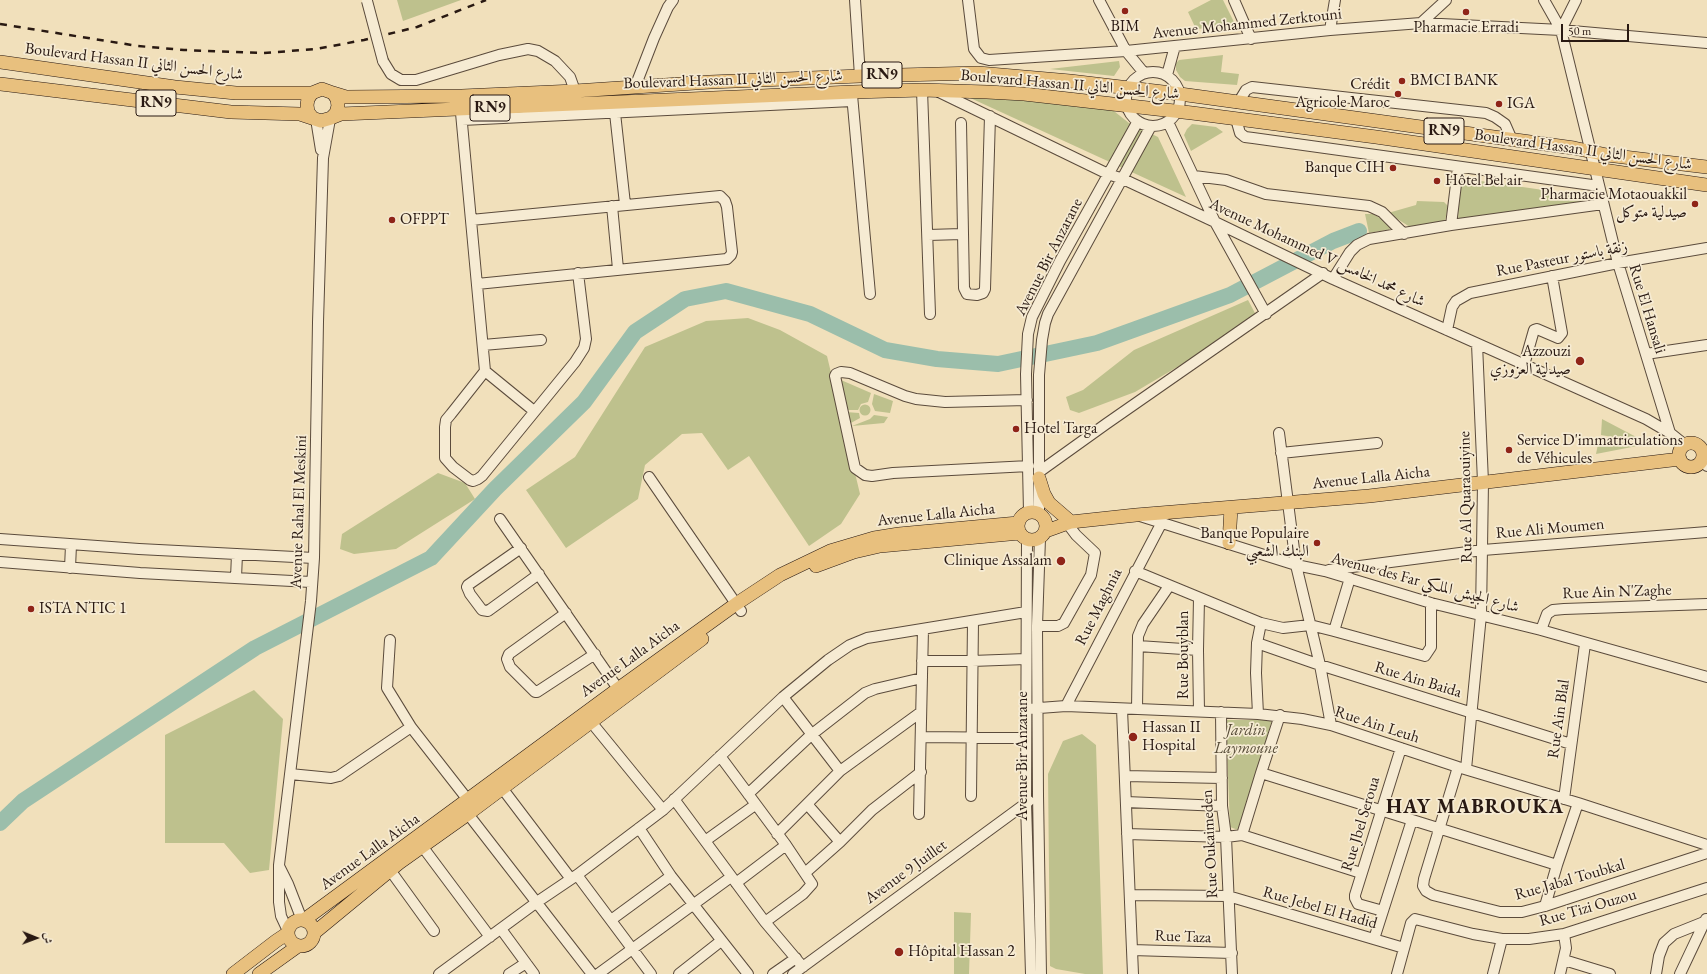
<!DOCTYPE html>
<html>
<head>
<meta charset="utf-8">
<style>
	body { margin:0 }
	#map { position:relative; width:1707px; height:974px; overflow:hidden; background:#f1e0bb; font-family:"EB Garamond",Amiri,serif }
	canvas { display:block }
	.north { position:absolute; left:16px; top:918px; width:40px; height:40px; -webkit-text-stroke:3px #f6ebd3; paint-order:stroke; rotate:91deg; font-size:11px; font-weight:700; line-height:16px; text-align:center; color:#291912 }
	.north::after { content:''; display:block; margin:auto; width:14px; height:18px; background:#291912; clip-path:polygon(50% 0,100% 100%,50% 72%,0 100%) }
	.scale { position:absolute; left:1561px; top:24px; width:68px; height:18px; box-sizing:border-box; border:2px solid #291912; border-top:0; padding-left:5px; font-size:12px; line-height:14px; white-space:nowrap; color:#291912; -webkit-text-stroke:3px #f6ebd3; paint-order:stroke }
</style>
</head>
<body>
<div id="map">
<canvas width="1707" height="974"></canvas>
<div class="north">ش</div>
<div class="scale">50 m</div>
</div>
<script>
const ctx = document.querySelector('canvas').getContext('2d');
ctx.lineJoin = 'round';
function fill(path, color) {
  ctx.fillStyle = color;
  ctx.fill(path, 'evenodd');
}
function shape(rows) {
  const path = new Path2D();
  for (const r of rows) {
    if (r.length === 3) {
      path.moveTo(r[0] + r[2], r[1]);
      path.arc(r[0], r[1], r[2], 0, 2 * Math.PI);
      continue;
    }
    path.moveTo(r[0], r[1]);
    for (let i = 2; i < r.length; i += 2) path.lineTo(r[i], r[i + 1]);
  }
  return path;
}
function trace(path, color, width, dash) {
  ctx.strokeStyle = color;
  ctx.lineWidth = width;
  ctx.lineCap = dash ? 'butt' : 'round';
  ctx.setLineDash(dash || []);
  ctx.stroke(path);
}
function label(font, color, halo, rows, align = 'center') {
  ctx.font = font + ' "EB Garamond",Amiri,serif';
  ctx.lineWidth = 3.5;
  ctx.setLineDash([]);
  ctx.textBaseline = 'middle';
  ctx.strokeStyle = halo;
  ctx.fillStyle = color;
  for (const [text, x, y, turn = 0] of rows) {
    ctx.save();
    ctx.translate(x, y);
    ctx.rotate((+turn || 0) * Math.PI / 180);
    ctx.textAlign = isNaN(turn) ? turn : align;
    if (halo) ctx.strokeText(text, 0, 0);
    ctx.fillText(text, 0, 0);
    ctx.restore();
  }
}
const green = shape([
	[397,0,461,0,403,21],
	[1211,0,1223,0,1236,26,1196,29,1188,12],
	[1223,55,1221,72,1239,74,1237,85,1185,81,1180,77,1176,70,1176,63,1179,60],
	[1119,61,1120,67,1114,76,1050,69],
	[967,92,1110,108,1129,123,1158,137,1186,197,966,96],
	[1192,124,1216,127,1223,132,1191,151,1184,135,1187,129],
	[1460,178,1578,195,1586,198,1584,203,1458,221],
	[1417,201,1444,202,1448,206,1445,221,1410,227,1388,213,1416,205],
	[1365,214,1373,214,1397,228,1369,233],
	[1248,300,1256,315,1206,350,1135,392,1079,413,1070,410,1066,397,1083,390,1134,350],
	[748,318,780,330,827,356,860,494,841,524,809,546,749,456,728,470,702,433,682,434,645,465,638,499,566,548,526,490,575,457,645,347,706,321],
	[841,380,871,393,868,402,861,404,858,410,845,410],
	[874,394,893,401,890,413,875,411,872,404],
	[865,410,5.5],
	[846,412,859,413,860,418,849,424],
	[874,415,888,417,884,423,852,426,870,419],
	[1602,419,1640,439,1635,441,1601,435],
	[1599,439,1633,444,1637,446,1596,454],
	[438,473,465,483,475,499,396,549,354,554,340,549,342,534],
	[254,690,283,719,269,870,250,873,224,843,165,843,165,735],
	[1226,720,1272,720,1242,823,1238,830,1230,827],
	[1082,734,1096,745,1103,974,1085,974,1056,969,1050,966,1048,774,1063,741],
	[954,912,971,913,969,974,954,974]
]);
const river = shape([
	[0,823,23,801,255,648,431,558,495,489,584,402,635,332,685,299,726,291,810,314,885,350,937,359,998,364,1097,343,1230,295,1333,241,1359,231]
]);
const minor = shape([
	[855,0,860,76],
	[968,0,974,49,981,58,989,60,1126,51,1330,30,1421,23,1561,30,1707,43],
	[1099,0,1126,51,1144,73],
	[1234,0,1251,39],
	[1544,0,1561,30,1618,263,1670,433],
	[1421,23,1446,0],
	[1330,30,1335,0],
	[1561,30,1576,0],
	[383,61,391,74,401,80,416,80,499,55,528,49,538,51,555,61,570,77,575,91],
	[1153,99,27],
	[1167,75,1175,46],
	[635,87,654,38,668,7,673,0],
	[922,90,930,314],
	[939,92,1108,174,1123,179,1215,222,1333,279,1646,419,1670,433,1685,445],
	[852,95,870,294],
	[1238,103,1246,90,1252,87,1486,113,1495,117,1505,124,1512,140],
	[461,113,485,371,534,411],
	[615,113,625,204],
	[316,119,321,150],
	[1236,119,1240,133,1245,137,1253,138,1599,186],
	[462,120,852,101],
	[1168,122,1215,222,1266,314],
	[961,123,964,288,967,294,977,295,983,293,985,289,990,116],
	[1194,176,1226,180,1266,194,1369,206,1382,212,1404,234],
	[612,206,618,269],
	[471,220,720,196,725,201,727,207,732,252,731,255,727,259,477,284],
	[1451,225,1458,168],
	[928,235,962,234],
	[1333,279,1350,252,1357,245,1369,239,1451,225,1603,204],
	[1447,330,1452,307,1456,301,1470,293,1618,263,1707,248],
	[483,345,541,340],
	[1646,354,1707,345],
	[1524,365,1534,330,1537,329,1558,338,1562,333,1552,276],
	[485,371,451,414,446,420,445,427,445,458,453,467,470,480,473,481,478,479,482,476,575,362,584,348,586,339,578,273],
	[1027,400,945,402,916,399,905,396,850,373,841,372,836,374,835,376,855,468,865,475,872,476,893,473,1029,466],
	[1279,433,1296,565,1320,665,1331,725],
	[1281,453,1377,443],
	[1702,461,1707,466],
	[1039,472,1106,424,1323,273],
	[649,477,741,611],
	[1029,512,1026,374,1028,334,1032,317,1060,261,1138,121],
	[1039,514,1039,375,1042,340,1045,323,1048,314,1151,126],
	[1140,516,1296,565,1325,571,1431,603,1541,630,1707,677],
	[500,519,621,693],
	[1040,538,1037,626,1038,795,1041,974],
	[0,539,139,549,314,558],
	[1027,540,1026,803,1031,974],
	[521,548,468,585,467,587,470,594,482,610,488,611,539,574],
	[0,562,140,573,311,582],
	[70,568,71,545],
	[1329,570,1483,550,1707,532],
	[1135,571,1261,623,1283,628,1310,625,1334,631,1425,656,1431,647,1431,603],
	[236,578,237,554],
	[1199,598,1198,650,1199,711],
	[566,613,509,654,507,659,510,667,535,692,537,692,595,654],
	[1037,626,1058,626,1064,623,1091,575,1095,553,1076,535,1067,523],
	[1541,630,1547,614,1553,610,1564,609,1707,604],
	[1334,631,1350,578],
	[390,640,387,688,411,727],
	[1257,643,1320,665,1571,744],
	[1138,646,1198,650],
	[922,661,972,661,1026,659],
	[783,697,840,771],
	[1066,706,1161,524],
	[1026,709,1066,706,1258,714,1302,719,1331,725,1458,767,1578,803,1707,845],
	[1122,709,1133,974],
	[1137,709,1138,636,1143,624,1169,586],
	[1221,712,1222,806,1226,837,1232,974],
	[1258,714,1256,673,1257,643,1261,623],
	[587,717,663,810],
	[921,737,1026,738],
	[720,756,786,845,812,884,803,894,765,922],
	[1458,767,1424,879,1423,886,1426,891,1433,895,1500,912,1522,912,1545,906,1707,853],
	[1466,769,1481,615,1483,482,1477,344],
	[1261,773,1557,865],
	[290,774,331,778,339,776,411,727,468,800],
	[1125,776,1222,778],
	[502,788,571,879],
	[748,794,811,735,865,693,875,689,922,678],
	[971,796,973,621],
	[674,799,765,922,803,967],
	[1564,799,1585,644],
	[1126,802,1222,806],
	[807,804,840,842],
	[468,814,592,974],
	[919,814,923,629],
	[639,828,671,876,748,974],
	[777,834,840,771,921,712],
	[1127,834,1226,837,1242,835,1361,873],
	[1242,835,1261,773,1280,715],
	[705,841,755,805],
	[422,846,490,937],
	[279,866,288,884,302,920],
	[390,870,434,931],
	[805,873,840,842,872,810,921,772],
	[577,875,651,974],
	[736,883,786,845],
	[1130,895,1228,896,1404,948],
	[1545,906,1557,865,1578,803],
	[1383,911,1358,904,1355,898,1355,895,1401,748],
	[611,920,671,876],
	[501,929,534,974],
	[288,931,281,916,279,902,279,865,311,601,314,558,318,322,323,158,330,119],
	[1374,939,1412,820],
	[1132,950,1232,953],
	[1564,960,1610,974],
	[439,974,537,902,577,875,663,810,783,697,828,660,850,645,867,638,1026,612],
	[509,974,526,963],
	[598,974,731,877],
	[679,974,721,941],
	[773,974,796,958],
	[793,974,1029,801],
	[1397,974,1411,923,1415,919,1473,934,1502,939,1529,939,1564,934,1707,888],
	[1493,974,1502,939],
	[1560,974,1566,948,1564,934],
	[1656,974,1659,956,1664,943,1674,934,1704,922],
	[1680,974,1706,919]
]);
const major = shape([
	[0,62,175,87,236,93,312,93],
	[0,84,231,112,300,114,321,121,331,118,336,113,338,106,337,99,333,93,322,89,312,93,308,99,307,105,308,112,312,117],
	[333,93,346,97,462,96,575,91,710,82,860,76,978,73,1070,81,1180,94,1574,148,1607,155,1707,167],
	[331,118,341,114,853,92,922,90,987,92,1024,94,1192,113,1376,137,1707,185],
	[1691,455,12],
	[1039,478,1044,494,1049,503,1071,522],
	[1032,526,14],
	[1046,531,1071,522,1136,515,1369,496,1680,459],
	[1229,543,1231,508],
	[816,566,854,552,880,546,1020,533],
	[301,933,13],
	[304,920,618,689,736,604,780,575,830,551,874,538,899,534,1018,523],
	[314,933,399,863,468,814,702,639],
	[233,974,276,941,288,933],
	[259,974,298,946]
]);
const rail = shape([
	[0,24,138,46,184,50,264,53,316,49,364,40,417,27,486,0]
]);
const minorBridge = shape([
	[367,1,383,61]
]);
const markers = [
	[1125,11,4,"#8f2418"],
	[1466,12,4,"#8f2418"],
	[1402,81,4,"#8f2418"],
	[1398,94,4,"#8f2418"],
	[1499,104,4,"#8f2418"],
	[1393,168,4,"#8f2418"],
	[1437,181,4,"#8f2418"],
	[1695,204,4,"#8f2418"],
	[392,220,4,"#8f2418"],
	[1580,361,5,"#8f2418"],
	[1016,429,4,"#8f2418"],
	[1509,450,4,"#8f2418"],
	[1317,543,4,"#8f2418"],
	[1061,561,5,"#8f2418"],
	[31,609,4,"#8f2418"],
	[1133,737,5,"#8f2418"],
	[899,952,5,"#8f2418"]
];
const shields = [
	[882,75,40],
	[156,103,40],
	[490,108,40],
	[1444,131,40]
];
const shieldNames = [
	["RN9",882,75],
	["RN9",156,103],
	["RN9",490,108],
	["RN9",1444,131]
];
const streetNames = [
	["Avenue Mohammed Zerktouni",1247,24,-6],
	["Boulevard Hassan II شارع الحسن الثاني",134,62,7],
	["Boulevard Hassan II شارع الحسن الثاني",733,80,-2],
	["Boulevard Hassan II شارع الحسن الثاني",1070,85,5],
	["Boulevard Hassan II شارع الحسن الثاني",1583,150,8],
	["Avenue Mohammed V شارع محمد الخامس",1317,253,25],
	["Avenue Bir Anzarane",1049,257,-63],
	["Rue Pasteur زنقة باستور",1562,259,-11],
	["Rue El Hansali",1647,309,73],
	["Avenue Lalla Aicha",1371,478,-6],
	["Rue Al Quaraouiyine",1466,497,-91],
	["Avenue Rahal El Meskini",299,512,-88],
	["Avenue Lalla Aicha",936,515,-6],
	["Rue Ali Moumen",1550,529,-5],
	["Avenue des Far شارع الجيش الملكي",1425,583,15],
	["Rue Ain N'Zaghe",1617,592,-2],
	["Rue Maghnia",1099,607,-63],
	["Rue Bouyblan",1184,655,-90],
	["Avenue Lalla Aicha",630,659,-36],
	["Rue Ain Baida",1418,680,17],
	["Rue Ain Blal",1559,719,-82],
	["Rue Ain Leuh",1377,725,18],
	["Avenue Bir Anzarane",1023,756,-90],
	["Rue Jbel Seroua",1361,824,-73],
	["Rue Oukaimeden",1210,844,-93],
	["Avenue Lalla Aicha",370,852,-36],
	["Avenue 9 Juillet",906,872,-36],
	["Rue Jabal Toubkal",1570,880,-16],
	["Rue Jebel El Hadid",1320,908,16],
	["Rue Tizi Ouzou",1588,908,-16],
	["Rue Taza",1183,937,2]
];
const poiNames = [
	["BIM",1125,27,"center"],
	["Pharmacie Erradi",1466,28,"center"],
	["BMCI BANK",1410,81],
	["Crédit",1390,85,"right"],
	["Agricole Maroc",1390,103,"right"],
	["IGA",1507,104],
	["Banque CIH",1385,168,"right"],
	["Hôtel Bel air",1445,181],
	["Pharmacie Motaouakkil",1687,195,"right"],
	["صيدلية متوكل",1687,213,"right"],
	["OFPPT",400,220],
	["Azzouzi",1571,352,"right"],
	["صيدلية العزوزي",1571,370,"right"],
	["Hotel Targa",1024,429],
	["Service D'immatriculations",1517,441],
	["de Véhicules",1517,459],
	["Banque Populaire",1309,534,"right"],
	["البنك الشعبي",1309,552,"right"],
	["Clinique Assalam",1052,561,"right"],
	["ISTA NTIC 1",39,609],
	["Hassan II",1142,728],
	["Hospital",1142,746],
	["Hôpital Hassan 2",908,952]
];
const parkNames = [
	["Jardin",1246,731],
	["Laymoune",1246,749]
];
const districtNames = [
	["HAY MABROUKA",1475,808]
];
fill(green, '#bec18d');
trace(river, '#9bbeab', 16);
trace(minor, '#5b4b3c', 12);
trace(major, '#291912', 14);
trace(minor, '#f6ebd3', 10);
trace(major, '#e8c07e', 13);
trace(rail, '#291912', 2.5, [7, 7]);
trace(minorBridge, '#5b4b3c', 12, []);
trace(minorBridge, '#f6ebd3', 10);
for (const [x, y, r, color] of markers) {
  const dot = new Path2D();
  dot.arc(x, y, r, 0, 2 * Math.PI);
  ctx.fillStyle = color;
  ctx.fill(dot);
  trace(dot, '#f6ebd3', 1.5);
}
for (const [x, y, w] of shields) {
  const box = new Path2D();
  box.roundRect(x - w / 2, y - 13, w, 26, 3);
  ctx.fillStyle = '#f6ebd3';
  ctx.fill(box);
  trace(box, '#291912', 1);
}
label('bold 15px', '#291912', null, shieldNames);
label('16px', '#291912', '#f6ebd3', streetNames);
label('16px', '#291912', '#f6ebd3', poiNames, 'left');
label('italic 16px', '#564b37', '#f6ebd3', parkNames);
ctx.letterSpacing = '1px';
label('bold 20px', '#291912', '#f6ebd3', districtNames);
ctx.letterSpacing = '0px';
</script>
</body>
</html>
